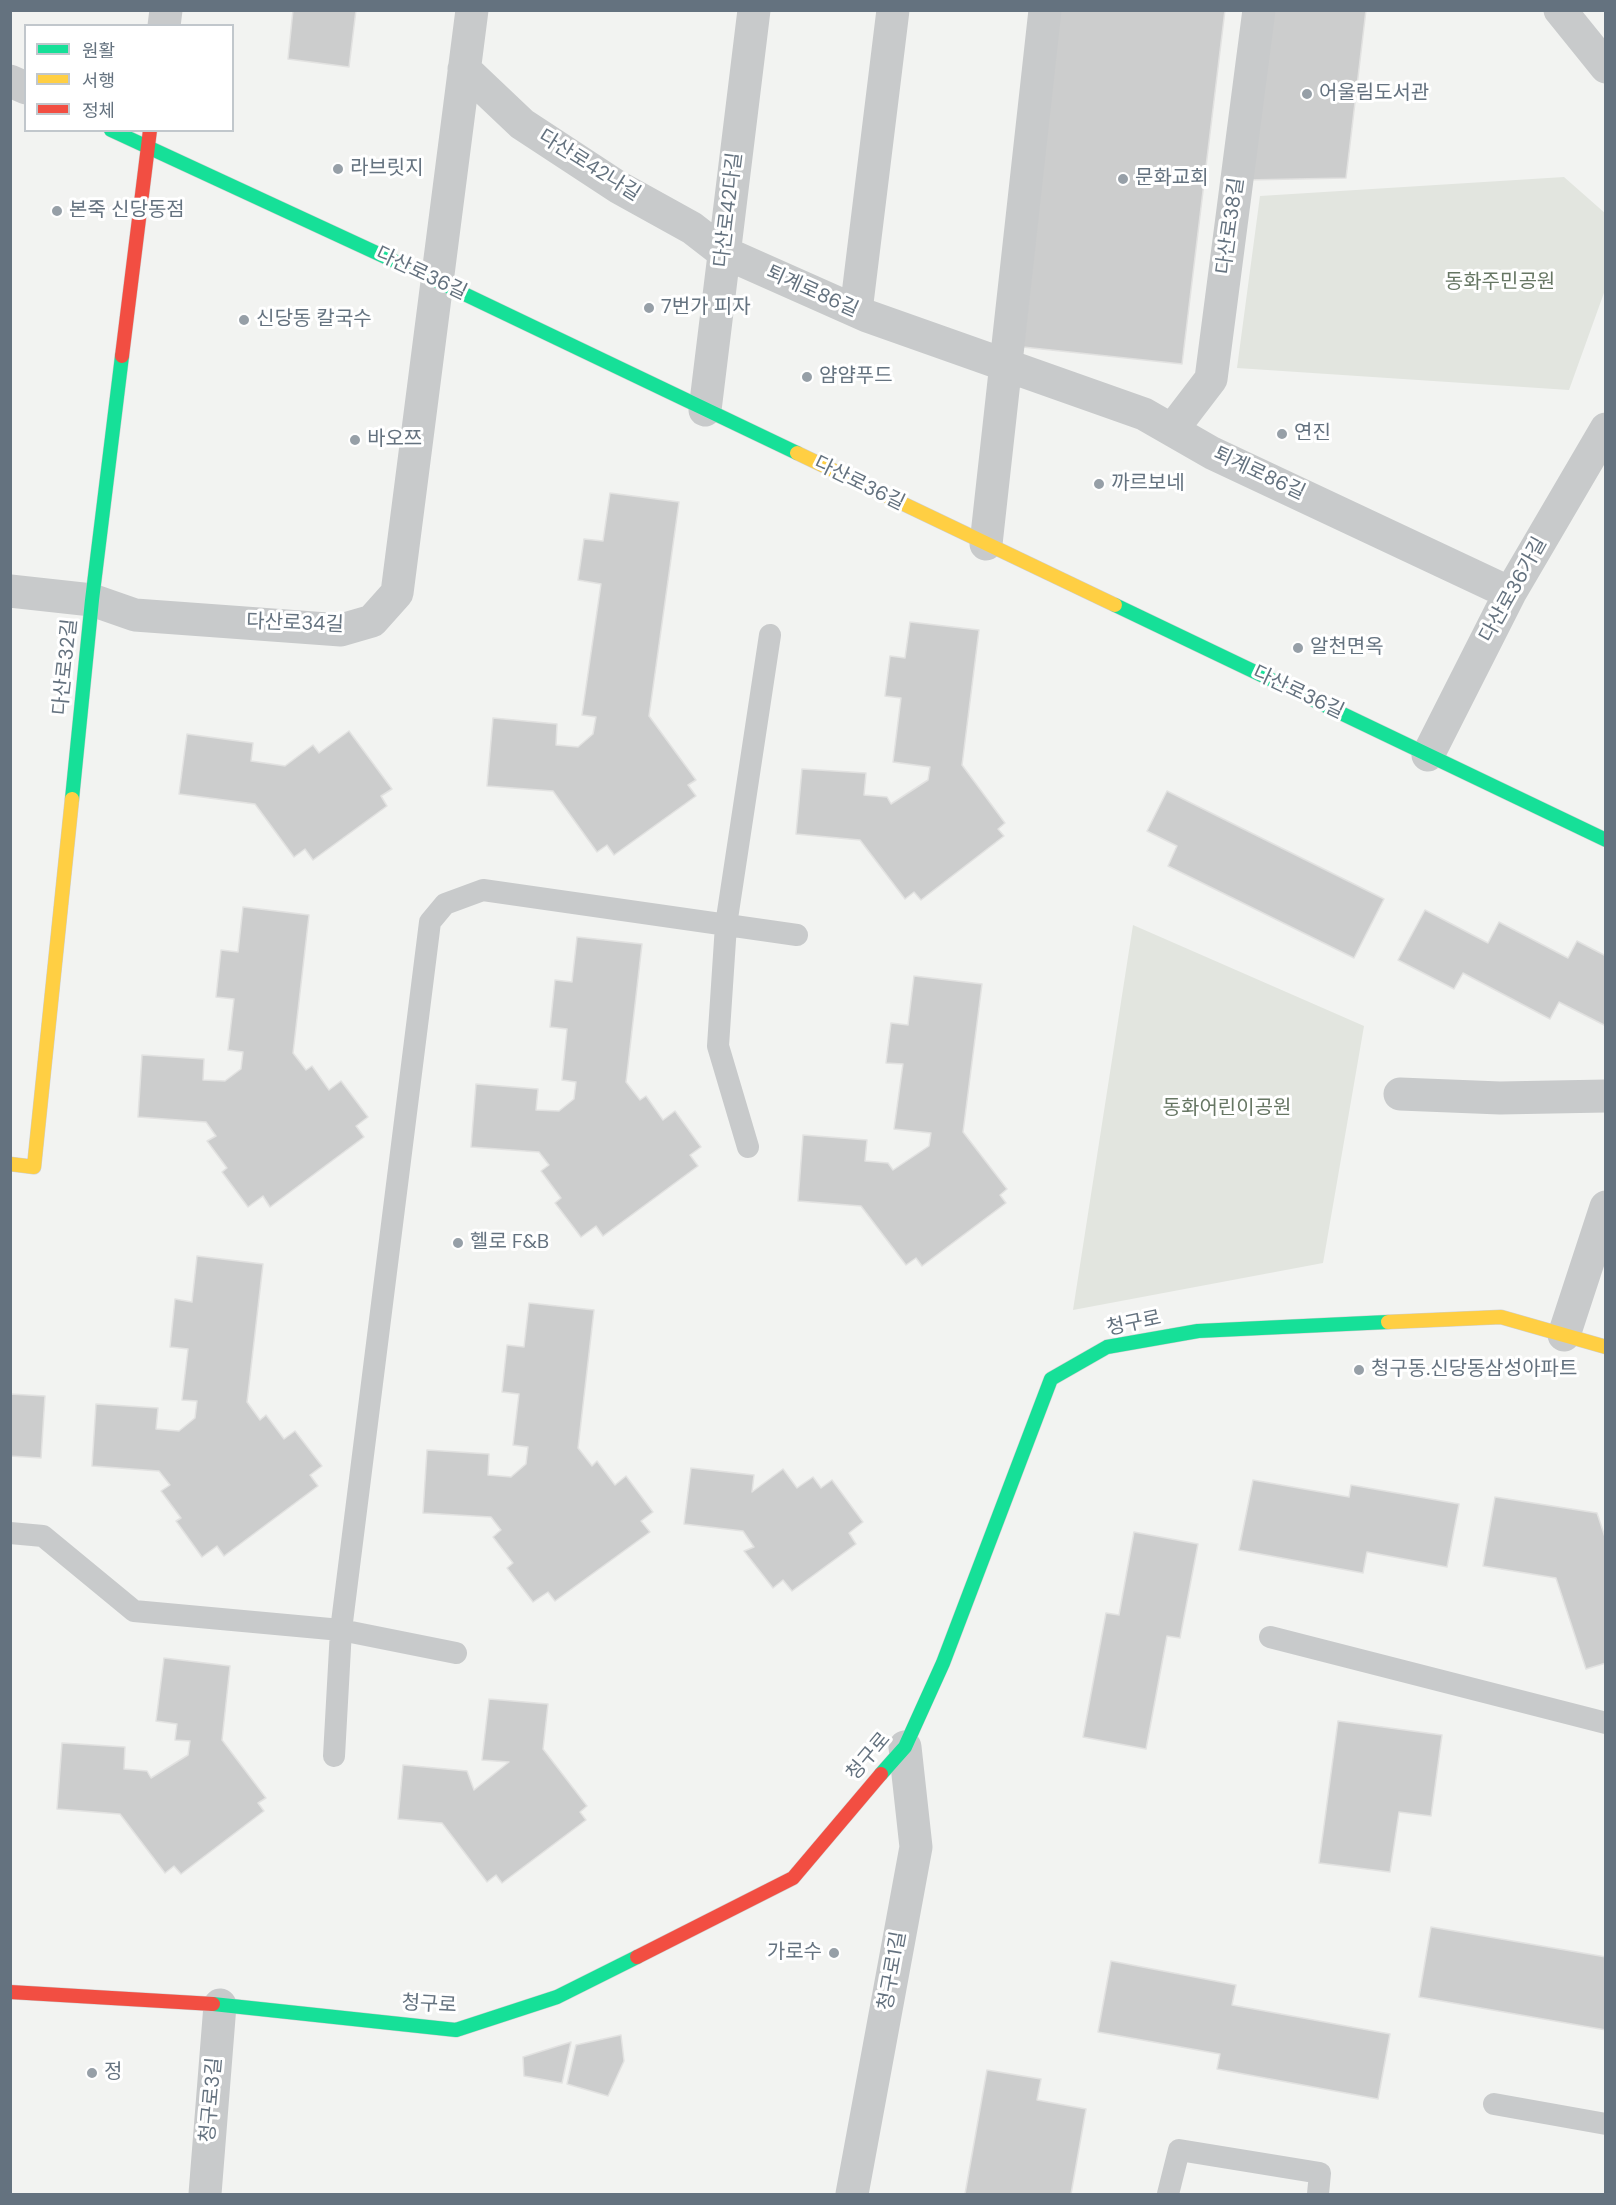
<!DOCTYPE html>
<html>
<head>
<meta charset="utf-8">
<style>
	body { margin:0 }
	#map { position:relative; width:1616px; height:2205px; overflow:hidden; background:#f2f3f1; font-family:"DM Sans","Noto Sans KR",sans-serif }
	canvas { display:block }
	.frame { position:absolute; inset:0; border:12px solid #64727f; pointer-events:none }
	.legend { position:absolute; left:24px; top:24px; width:210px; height:108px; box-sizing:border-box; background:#fff; border:2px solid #c1c7cc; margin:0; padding:8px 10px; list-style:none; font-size:18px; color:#64727f }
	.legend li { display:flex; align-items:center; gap:12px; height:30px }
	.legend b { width:30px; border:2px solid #c1c7cc }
</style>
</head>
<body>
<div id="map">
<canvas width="1616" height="2205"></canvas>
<div class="frame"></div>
<ul class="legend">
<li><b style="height:8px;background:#16e098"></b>원활</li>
<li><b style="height:8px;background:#ffcf43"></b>서행</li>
<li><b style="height:8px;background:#f24e42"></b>정체</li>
</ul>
</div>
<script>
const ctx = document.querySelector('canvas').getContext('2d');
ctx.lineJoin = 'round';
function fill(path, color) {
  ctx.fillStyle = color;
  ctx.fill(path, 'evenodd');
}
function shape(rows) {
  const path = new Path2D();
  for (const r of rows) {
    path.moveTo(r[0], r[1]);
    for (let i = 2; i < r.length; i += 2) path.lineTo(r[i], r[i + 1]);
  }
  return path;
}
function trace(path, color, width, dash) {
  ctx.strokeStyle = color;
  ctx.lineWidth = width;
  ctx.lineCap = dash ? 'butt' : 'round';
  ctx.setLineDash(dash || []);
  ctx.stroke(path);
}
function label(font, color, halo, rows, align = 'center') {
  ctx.font = font + ' "DM Sans","Noto Sans KR",sans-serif';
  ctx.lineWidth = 6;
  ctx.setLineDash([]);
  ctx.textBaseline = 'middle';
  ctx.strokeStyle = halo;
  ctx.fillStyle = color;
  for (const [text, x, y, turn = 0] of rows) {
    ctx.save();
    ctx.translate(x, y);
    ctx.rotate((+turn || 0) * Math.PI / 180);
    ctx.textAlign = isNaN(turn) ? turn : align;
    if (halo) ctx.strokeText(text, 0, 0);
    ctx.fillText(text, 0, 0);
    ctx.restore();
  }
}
const green = shape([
	[1564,177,1606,214,1605,290,1569,390,1237,368,1260,196],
	[1133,925,1364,1026,1323,1263,1073,1310]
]);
const building = shape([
	[293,10,356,10,349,67,288,59,293,10],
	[1060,10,1225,10,1182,364,1023,347,1060,10],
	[1269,10,1366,10,1346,178,1246,180,1269,10],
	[610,493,679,502,649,716,696,780,688,785,696,796,614,855,607,845,597,852,553,791,487,786,493,718,557,724,556,745,578,747,593,734,596,717,582,715,601,584,578,580,584,539,603,541,610,493],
	[910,622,979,630,962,765,1005,823,998,829,1004,836,921,900,914,892,905,899,860,840,796,834,802,769,866,773,864,795,887,797,891,804,928,780,930,767,893,762,901,698,885,696,890,656,905,658,910,622],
	[349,731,392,789,381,796,387,806,313,860,305,849,294,857,255,804,179,794,187,734,253,743,251,761,285,766,313,745,319,753,349,731],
	[1167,791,1384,899,1354,958,1168,866,1177,846,1147,831,1167,791],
	[243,907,309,915,293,1053,306,1070,312,1066,329,1090,341,1081,368,1117,356,1126,364,1137,270,1207,263,1196,248,1207,222,1172,227,1168,207,1141,216,1136,206,1122,138,1117,142,1055,204,1059,203,1080,225,1081,241,1069,243,1052,228,1050,234,999,216,997,221,950,238,952,243,907],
	[1425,910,1488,943,1499,922,1568,958,1577,941,1606,956,1606,1026,1559,1002,1550,1019,1463,973,1454,989,1398,960,1425,910],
	[577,937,642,944,626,1082,640,1100,646,1096,663,1120,675,1111,701,1147,690,1155,698,1166,603,1236,596,1226,581,1237,555,1203,561,1198,541,1171,549,1165,539,1152,471,1147,476,1084,538,1089,536,1110,559,1111,574,1099,576,1082,562,1080,567,1029,550,1027,555,980,572,982,577,937],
	[914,976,982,984,963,1132,1007,1189,1000,1195,1006,1203,922,1266,916,1258,906,1265,861,1206,798,1201,803,1135,867,1140,865,1161,888,1163,893,1170,929,1146,931,1133,894,1129,903,1064,886,1063,891,1023,908,1025,914,976],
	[197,1256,263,1264,247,1402,260,1420,266,1415,284,1439,295,1431,322,1466,310,1475,318,1486,224,1556,217,1546,202,1557,176,1521,181,1518,161,1491,170,1485,159,1471,92,1466,96,1404,158,1408,156,1429,179,1431,195,1418,197,1401,182,1400,188,1349,170,1347,175,1299,192,1302,197,1256],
	[529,1303,594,1310,578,1448,592,1466,597,1461,615,1485,626,1476,653,1512,641,1521,650,1532,555,1601,548,1592,533,1602,507,1568,513,1563,493,1537,501,1530,491,1517,423,1513,427,1450,489,1454,488,1475,511,1477,526,1464,528,1447,513,1445,519,1394,502,1392,507,1345,524,1347,529,1303],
	[10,1394,45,1396,41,1458,10,1456,10,1394],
	[691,1468,754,1475,752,1492,783,1469,797,1488,813,1477,821,1488,832,1480,863,1522,849,1533,856,1544,792,1591,783,1580,773,1588,744,1551,754,1547,743,1531,684,1524,691,1468],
	[1253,1480,1349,1497,1351,1485,1459,1504,1447,1567,1367,1552,1363,1573,1239,1550,1253,1480],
	[1495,1497,1597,1513,1606,1540,1606,1663,1586,1669,1556,1578,1483,1566,1495,1497],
	[1134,1532,1198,1544,1180,1638,1167,1636,1146,1749,1083,1737,1106,1613,1119,1615,1134,1532],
	[164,1658,230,1666,222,1740,266,1798,258,1803,264,1811,181,1874,174,1866,165,1873,120,1814,57,1809,62,1743,125,1747,124,1769,147,1771,151,1778,188,1755,190,1741,175,1740,177,1724,156,1721,164,1658],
	[489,1699,548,1704,543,1749,587,1806,580,1812,586,1820,502,1883,496,1875,487,1882,442,1823,398,1819,403,1765,467,1771,474,1790,509,1762,482,1760,489,1699],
	[1338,1721,1442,1735,1431,1816,1399,1812,1390,1872,1319,1863,1338,1721],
	[1431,1927,1606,1957,1606,2030,1419,1997,1431,1927],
	[1111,1961,1236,1985,1232,2005,1390,2034,1378,2099,1217,2069,1220,2054,1098,2032,1111,1961],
	[621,2035,624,2061,608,2096,567,2084,576,2045,621,2035],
	[571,2042,562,2083,524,2076,523,2057,571,2042],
	[987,2070,1041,2079,1037,2100,1086,2109,1071,2194,965,2194,987,2070]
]);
const lane = shape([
	[748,1147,718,1046,726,925,770,635],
	[10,1533,43,1536,134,1611,341,1630,430,922,445,904,483,890,797,935],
	[1270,1637,1606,1723],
	[334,1756,341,1630,456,1653],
	[1494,2104,1606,2124],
	[1168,2194,1179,2150,1320,2173,1318,2194]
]);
const street = shape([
	[1560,10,1606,67],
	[164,26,166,10],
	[464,69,522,124,618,187,692,228,723,252,867,316,1144,414,1212,453,1510,593],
	[10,81,26,88],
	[856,311,893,10],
	[705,410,754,10],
	[1172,430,1211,379,1259,10],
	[986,544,1045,10],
	[10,591,92,600,135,615,341,630,372,621,397,593,472,10],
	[1428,755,1510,593,1606,429],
	[1400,1094,1500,1098,1606,1096],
	[1564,1335,1606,1207],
	[205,2194,220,2005],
	[852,2194,916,1847,905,1747]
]);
const fast = shape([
	[111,130,435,280,797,453],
	[1115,605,1606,840],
	[72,799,92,600,122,356],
	[881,1774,905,1747,943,1663,1051,1379,1107,1347,1198,1331,1388,1322],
	[213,2004,456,2030,557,1997,637,1957]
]);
const slow = shape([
	[797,453,1115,605],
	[10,1164,34,1167,72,799],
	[1388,1322,1501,1317,1606,1347]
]);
const jam = shape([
	[122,356,150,130],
	[637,1957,793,1878,881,1774],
	[10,1992,213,2004]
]);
const markers = [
	[1307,94,6,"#969fa7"],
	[338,169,6,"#969fa7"],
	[1123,179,6,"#969fa7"],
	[57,211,6,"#969fa7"],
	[649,308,6,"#969fa7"],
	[244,320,6,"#969fa7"],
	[807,377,6,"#969fa7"],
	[1282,434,6,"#969fa7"],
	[355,440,6,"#969fa7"],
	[1099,484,6,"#969fa7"],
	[1298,648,6,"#969fa7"],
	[458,1243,6,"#969fa7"],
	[1359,1370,6,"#969fa7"],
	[834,1953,6,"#969fa7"],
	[92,2073,6,"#969fa7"]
];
const poiNames = [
	["어울림도서관",1319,94],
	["라브릿지",350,169],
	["문화교회",1135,179],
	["본죽 신당동점",69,211],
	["7번가 피자",661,308],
	["신당동 칼국수",256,320],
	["얌얌푸드",819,377],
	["연진",1294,434],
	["바오쯔",367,440],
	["까르보네",1111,484],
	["알천면옥",1310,648],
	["헬로 F&B",470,1243],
	["청구동.신당동삼성아파트",1371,1370],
	["가로수",822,1953,"right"],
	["정",104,2073]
];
const streetNames = [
	["다산로42나길",589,166,32],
	["다산로42다길",729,210,-83],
	["다산로38길",1231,226,-82],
	["다산로36길",421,274,25],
	["퇴계로86길",812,292,24],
	["퇴계로86길",1259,474,25],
	["다산로36길",859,484,26],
	["다산로36가길",1514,590,-61],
	["다산로34길",295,624,2],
	["다산로32길",66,667,-84],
	["다산로36길",1298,693,25],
	["청구로",1134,1324,-12],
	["청구로",869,1757,-50],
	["청구로1길",893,1971,-80],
	["청구로",429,2005,3],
	["청구로3길",212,2100,-85]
];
const parkNames = [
	["동화주민공원",1500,283],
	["동화어린이공원",1227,1109]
];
fill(green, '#e2e5df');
fill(building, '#cccdcd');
trace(building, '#e2e2e1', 1.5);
trace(fast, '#cecfcf', 15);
trace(slow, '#cecfcf', 15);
trace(jam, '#cecfcf', 15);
trace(lane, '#c8cacb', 22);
trace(street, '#c8cacb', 33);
trace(fast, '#16e098', 14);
trace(slow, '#ffcf43', 14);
trace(jam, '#f24e42', 14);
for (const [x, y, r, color] of markers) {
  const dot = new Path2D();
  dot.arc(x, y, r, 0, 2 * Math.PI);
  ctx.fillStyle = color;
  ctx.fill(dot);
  trace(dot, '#fff', 2);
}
label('20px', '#64727f', '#fff', poiNames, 'left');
label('20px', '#64727f', '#fff', streetNames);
label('20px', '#667663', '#fff', parkNames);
</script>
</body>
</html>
